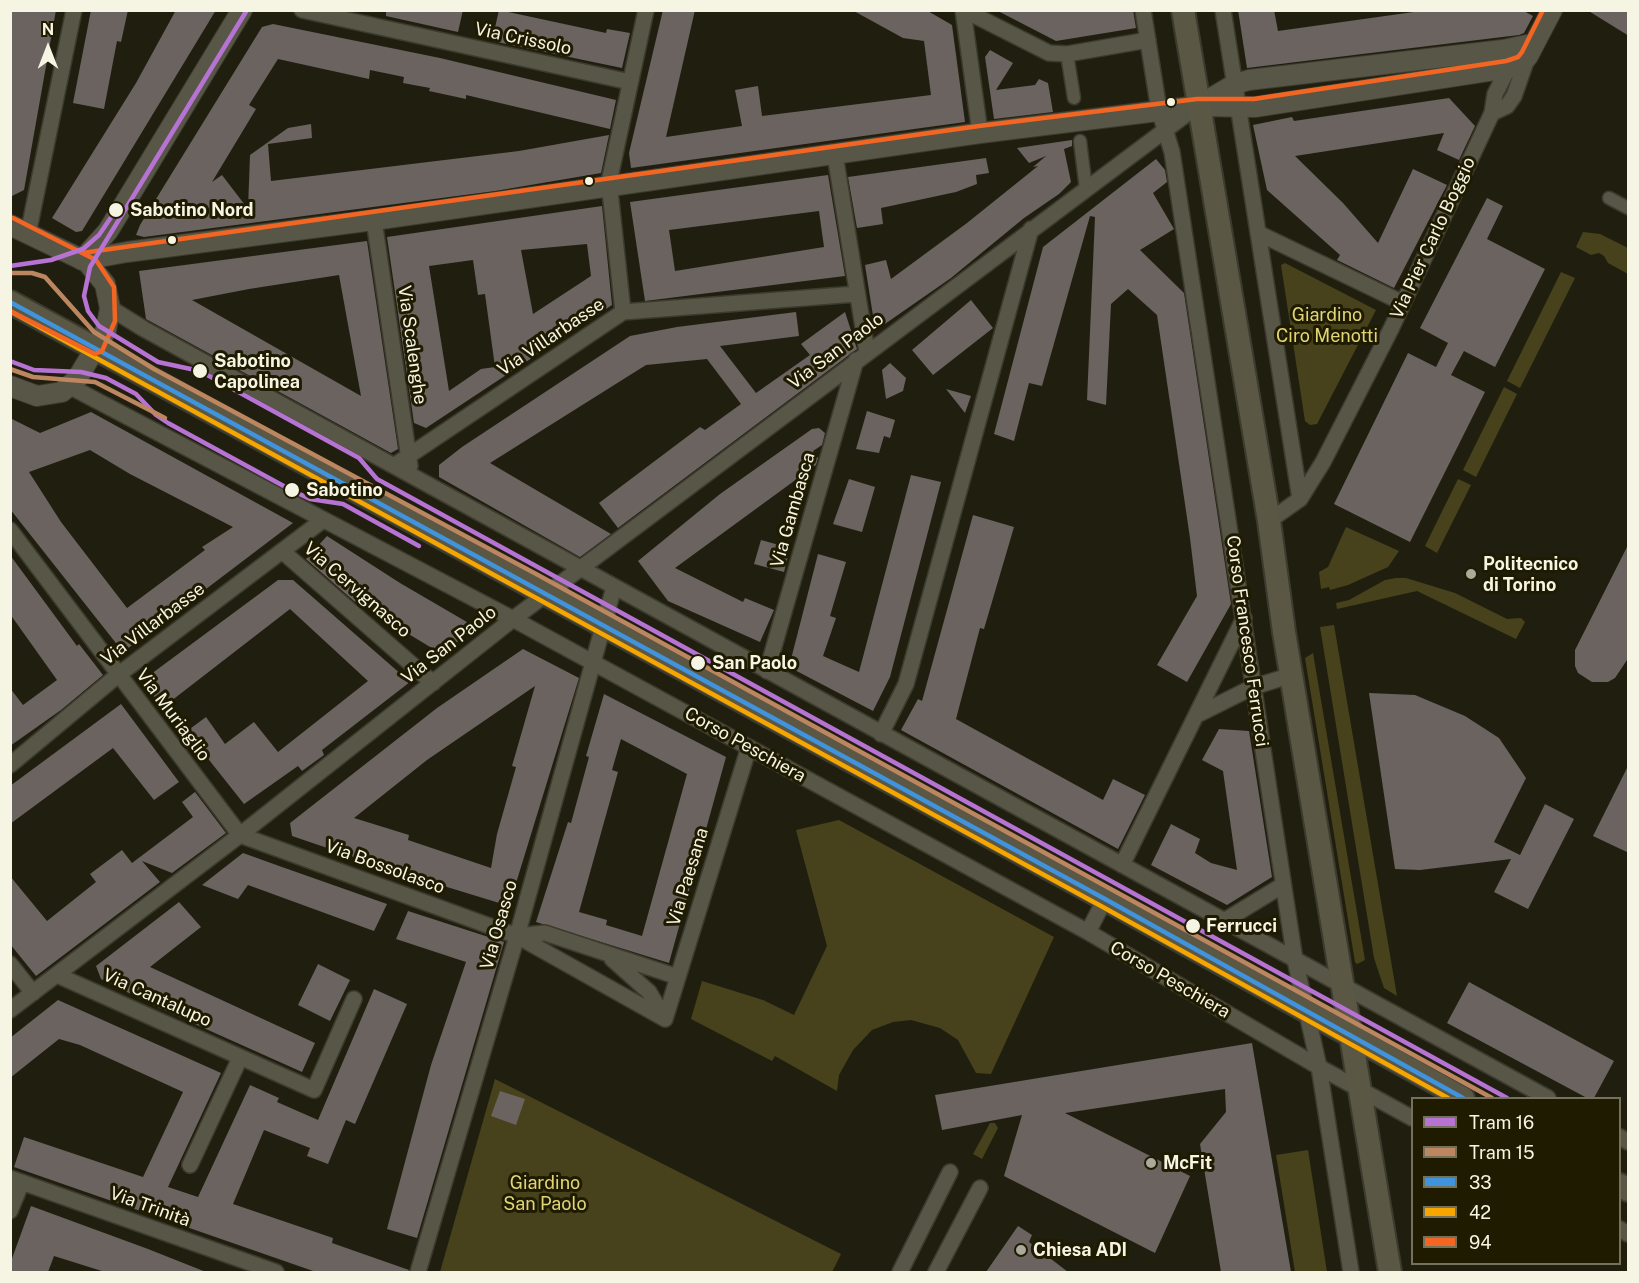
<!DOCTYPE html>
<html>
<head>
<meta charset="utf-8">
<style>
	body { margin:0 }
	#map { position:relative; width:1639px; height:1283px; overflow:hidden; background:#201f0f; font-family:"Public Sans",sans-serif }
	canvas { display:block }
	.frame { position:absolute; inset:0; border:12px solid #f6f4e3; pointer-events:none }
	.legend { position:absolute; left:1411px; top:1097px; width:210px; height:168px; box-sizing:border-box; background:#1f1b00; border:2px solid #75725b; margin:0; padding:8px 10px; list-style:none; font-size:18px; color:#f6f4e3 }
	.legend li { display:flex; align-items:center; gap:12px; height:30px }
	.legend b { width:30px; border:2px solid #75725b }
	.north { position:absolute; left:18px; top:18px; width:60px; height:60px; -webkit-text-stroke:4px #1f1b00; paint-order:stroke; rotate:0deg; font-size:16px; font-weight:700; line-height:24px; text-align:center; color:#f6f4e3 }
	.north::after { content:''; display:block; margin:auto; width:21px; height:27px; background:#f6f4e3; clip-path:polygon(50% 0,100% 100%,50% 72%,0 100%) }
</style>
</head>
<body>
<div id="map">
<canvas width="1639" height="1283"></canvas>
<div class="frame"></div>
<ul class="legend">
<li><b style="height:8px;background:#b673d3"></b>Tram 16</li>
<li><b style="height:8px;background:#bb8660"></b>Tram 15</li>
<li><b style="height:8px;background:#4094de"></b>33</li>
<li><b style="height:8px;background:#f7a600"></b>42</li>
<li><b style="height:8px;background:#f26522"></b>94</li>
</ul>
<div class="north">N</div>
</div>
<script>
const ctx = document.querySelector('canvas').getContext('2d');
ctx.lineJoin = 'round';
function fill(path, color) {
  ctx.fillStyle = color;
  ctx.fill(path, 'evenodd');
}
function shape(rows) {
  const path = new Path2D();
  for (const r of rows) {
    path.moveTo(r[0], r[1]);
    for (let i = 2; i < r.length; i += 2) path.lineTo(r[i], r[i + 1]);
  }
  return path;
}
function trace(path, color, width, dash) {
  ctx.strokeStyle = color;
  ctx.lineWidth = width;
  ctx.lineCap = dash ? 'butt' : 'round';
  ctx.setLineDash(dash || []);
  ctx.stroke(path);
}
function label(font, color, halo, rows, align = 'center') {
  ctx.font = font + ' "Public Sans",sans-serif';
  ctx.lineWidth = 6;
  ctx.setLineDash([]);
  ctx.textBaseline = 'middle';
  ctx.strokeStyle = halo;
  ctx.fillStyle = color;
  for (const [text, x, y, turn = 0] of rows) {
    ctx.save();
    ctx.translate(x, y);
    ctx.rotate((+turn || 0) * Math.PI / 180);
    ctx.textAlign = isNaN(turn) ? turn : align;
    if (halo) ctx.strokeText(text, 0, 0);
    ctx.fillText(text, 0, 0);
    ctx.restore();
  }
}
const green = shape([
	[1583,232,1600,234,1628,248,1628,274,1608,263,1604,256,1599,253,1591,255,1576,247],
	[1285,263,1376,310,1317,424,1310,425,1305,421,1281,265],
	[1561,272,1575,278,1520,388,1507,381],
	[1504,387,1517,394,1476,477,1463,470],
	[1458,479,1471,485,1437,553,1425,546],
	[1346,527,1399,551,1388,567,1348,585,1330,590,1329,587,1321,589,1319,572,1328,567],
	[1396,578,1406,578,1455,593,1507,619,1521,618,1525,622,1516,639,1417,591,1337,609,1336,603,1349,600,1385,580],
	[1334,625,1397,996,1384,988,1374,958,1320,627],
	[1313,653,1365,960,1357,964,1355,962,1305,658],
	[839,820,1054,937,991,1074,976,1073,958,1040,940,1028,911,1020,893,1022,872,1030,853,1050,839,1075,837,1091,775,1056,772,1061,691,1019,702,981,763,1000,794,1015,827,946,796,830],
	[495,1079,841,1254,832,1272,440,1272],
	[990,1123,995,1123,998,1128,982,1159,973,1154],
	[1308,1150,1327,1272,1295,1272,1276,1155]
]);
const building = shape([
	[10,10,56,10,24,190,10,197],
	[91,10,128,10,121,42,117,41,104,109,73,103],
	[176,10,216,10,82,231,76,232,52,218,136,83],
	[386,10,463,10,458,32,386,16],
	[499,10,606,33,607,29,630,33,622,68,492,41],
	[663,10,695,10,666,137,742,126,735,90,758,86,762,116,931,95,924,41,903,38,852,10,926,10,952,25,965,122,631,168,629,153],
	[996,10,1133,10,1136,28,1056,41],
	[1238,10,1274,10,1278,31,1428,10,1522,10,1533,16,1524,33,1519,35,1247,68],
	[1587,10,1629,10,1629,36],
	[273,24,440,58,616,100,610,129,466,95,466,99,429,91,430,88,403,83,404,77,370,70,369,79,278,59,249,105,256,109,212,182,222,175,248,209,250,155,288,128,311,124,312,138,268,144,271,181,519,151,609,135,601,173,495,191,144,237,136,235,140,225,262,27],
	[990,50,1013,63,996,90,1035,85,1039,79,1048,83,1053,112,994,119,985,57],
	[1449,98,1475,126,1459,160,1437,150,1444,133,1295,156,1343,203,1378,243,1413,169,1447,185,1394,288,1337,260,1340,255,1267,190,1253,125,1292,117,1294,121],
	[1072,140,1072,146,1064,149,1071,182,1059,194,1024,218,951,278,882,326,874,322,865,265,886,260,891,279,967,223,1038,166,1033,167,1046,156,1029,163,1017,148],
	[986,158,989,173,976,175,977,184,956,192,881,208,883,224,857,228,848,177],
	[1156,159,1165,170,1167,182,1153,193,1174,229,1140,250,1184,293,1231,604,1187,682,1157,665,1197,596,1190,538,1157,315,1128,289,1111,304,1106,405,1087,400,1095,217,1090,216,1042,386,1029,383,1014,441,994,434,1043,247],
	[828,175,845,276,645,301,630,202],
	[819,211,824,247,675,271,669,230],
	[1487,198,1503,206,1487,239,1545,269,1495,367,1464,351,1451,375,1485,392,1410,542,1334,504,1408,353,1436,367,1448,343,1420,328],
	[602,206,612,305,426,428,414,423,387,237],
	[587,244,591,276,533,314,521,250],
	[473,260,478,295,485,294,495,367,481,369,449,391,429,266],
	[367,241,398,449,391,453,146,319,139,271],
	[339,275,361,396,192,300,249,289],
	[971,300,993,328,933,375,912,350],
	[796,312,799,336,720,346,756,393,810,355,801,344,845,312,857,349,618,528,599,503,700,427,705,430,741,404,707,359,646,365,490,463,611,534,580,557,439,477,439,465,462,447,630,336,677,327],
	[890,363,906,378,903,391,886,399,882,370],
	[946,389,971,396,965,413],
	[867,411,895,420,890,438,884,436,879,453,856,449],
	[91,412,293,523,123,652,10,509,10,418,40,433],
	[90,450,130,474,233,527,202,547,205,550,127,608,61,522,29,472],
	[819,428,825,433,822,445,813,451,818,458,816,465,675,568,743,602,745,598,774,610,760,642,668,601,638,561,720,494,812,429],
	[911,475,941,482,890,677,873,711,789,667,818,554,846,562,830,616,836,618,823,656,859,672],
	[849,479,875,487,862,532,833,524],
	[973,515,1014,527,984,629,980,628,956,719,1103,800,1113,779,1145,795,1118,849,901,730,918,699,922,701],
	[327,536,400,583,472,625,445,656,354,601,306,559],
	[761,540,790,548,784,572,754,564],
	[1629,543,1629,657,1615,678,1608,682,1592,682,1578,673,1575,666,1575,650],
	[10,555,77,646,79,644,103,675,61,710,10,746,10,688,23,705,57,680,10,614],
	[278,580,293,580,410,682,322,750,324,755,302,771,298,766,244,804,198,746,193,750,183,734,206,717,225,744,254,722,278,752,368,681,290,609,162,708,143,680],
	[523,649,579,678,509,906,398,872,292,836,290,823,437,708],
	[535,686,512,766,516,767,497,834,491,868,408,840,409,835,354,818,427,760],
	[1369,693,1415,695,1465,716,1499,738,1526,778,1494,842,1520,855,1545,804,1574,819,1528,909,1494,892,1511,859,1420,870,1395,869],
	[604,694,726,757,669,963,536,922,568,822,571,823,589,757,586,756],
	[621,739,687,774,642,936,606,925,607,920,579,912,618,772,612,770],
	[121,704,179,782,154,800,113,748,10,824,10,786],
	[1219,729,1249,731,1272,877,1227,905,1151,865,1171,824,1200,839,1195,853,1211,863,1237,870,1223,771,1202,760],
	[1629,764,1629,853,1593,836],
	[195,792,226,833,172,873,142,861,160,882,36,976,10,944,10,876,47,921,96,882,90,874,122,850,132,863,193,817,182,802],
	[243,853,282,867,387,904,374,931,248,885,238,899,202,885],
	[179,902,201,927,150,967,315,1043,302,1072,159,1008,101,979,96,966],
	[408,911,504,942,417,1238,387,1229,431,1065,466,962,396,939],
	[318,964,350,980,330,1021,298,1005],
	[1469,982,1614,1061,1594,1098,1587,1098,1447,1023],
	[374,989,407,1004,355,1124,346,1120,328,1164,307,1156,310,1148,264,1130,233,1204,333,1238,332,1243,409,1270,408,1272,316,1272,14,1167,24,1137,143,1177,183,1092,80,1045,59,1039,10,1078,10,1038,58,1000,221,1073,168,1187,198,1197,250,1085,279,1098,277,1102,318,1120],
	[1252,1043,1291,1272,1221,1272,1200,1144,1226,1112,1225,1089,1065,1113,1190,1176,1155,1253,1004,1176,1022,1115,942,1130,935,1095],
	[500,1091,525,1099,516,1125,491,1116],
	[31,1206,148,1249,206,1272,105,1272,54,1256,48,1272,10,1272,10,1264],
	[1018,1226,1032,1235,1029,1242,1068,1272,986,1272]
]);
const pedestrian = shape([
	[1067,54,1074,98],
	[1080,141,1086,189],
	[1609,198,1628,208]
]);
const minor = shape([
	[302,10,630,82],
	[963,10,980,133],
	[964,10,1049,53,1067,54,1148,40],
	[1143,10,1159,110,1172,152,1295,960,1319,1067,1351,1272],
	[1223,10,1300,499],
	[1492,113,1495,94,1512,61],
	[835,155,867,352],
	[374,220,410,466],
	[1258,233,1401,302],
	[28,234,74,10],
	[110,308,144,329,1548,1098],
	[623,312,609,182,646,10],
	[69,386,513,619,1088,932,1319,1067,1412,1118],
	[395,465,623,312,856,294],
	[1269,521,1300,499,1323,462,1391,329,1492,113,1507,106,1514,96,1528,56],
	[10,530,240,835,517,936,665,1019],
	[282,551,433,683],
	[767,671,856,360],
	[1197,715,1253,687,1292,675],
	[881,734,906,684,1031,229],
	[10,765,118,675,323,520],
	[1122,865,1244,618],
	[1224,921,1283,885],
	[1088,932,1105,899],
	[517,936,545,933,678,977],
	[612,959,649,992,665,1019],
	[10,964,33,993],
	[57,975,314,1090,354,999],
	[10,1010,240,835,513,619,1196,107],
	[665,1019,749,747],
	[1620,1137,1628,1142],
	[190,1165,240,1058],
	[10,1178,276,1272],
	[10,1211,22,1182],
	[1620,1229,1628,1234],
	[418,1272,517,936,614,587],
	[900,1272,950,1172],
	[936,1272,980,1188]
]);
const tertiary = shape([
	[1198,106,1235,84,1249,80,1503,50,1532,44],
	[10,225,87,262,105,284,110,308,106,330,77,379,69,386,62,392,37,396,10,386],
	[82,260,108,231,242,10],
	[83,260,127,252,374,220,980,133,1198,106,1255,107,1508,68,1522,63,1528,56,1552,10]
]);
const secondary = shape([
	[1183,10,1269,521,1284,632,1390,1272],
	[10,302,1105,899,1463,1098],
	[1620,1185,1628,1190]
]);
const bus1 = shape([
	[10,302,1105,899,1463,1098]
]);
const bus2 = shape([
	[10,311,1101,906,1448,1098]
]);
const bus3 = shape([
	[82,253,979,126,1197,99,1254,99,1506,61,1518,57,1522,52,1543,10],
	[10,311,95,354,102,351,115,321,114,287,96,260,13,218]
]);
const tram1 = shape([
	[247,10,90,267,84,296,88,311,99,326,158,362,200,371,359,458,377,479,1507,1098],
	[10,266,51,260,83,249,99,235,116,210],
	[10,361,34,370,81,372,106,378,136,394,156,415,168,423,291,490,310,499,343,504,419,546]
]);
const tram2 = shape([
	[10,273,32,273,45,277,94,332,154,369,538,575,1492,1098],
	[10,369,33,377,95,382,165,418]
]);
const markers = [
	[1171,102,5,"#f6f4e3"],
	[589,181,5,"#f6f4e3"],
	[116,210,8,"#f6f4e3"],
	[172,240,5,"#f6f4e3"],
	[200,371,8,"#f6f4e3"],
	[292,490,8,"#f6f4e3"],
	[1471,574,6,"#aba999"],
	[698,663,8,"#f6f4e3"],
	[1193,926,8,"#f6f4e3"],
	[1151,1163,6,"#aba999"],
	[1021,1250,6,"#aba999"]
];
const streetNames = [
	["Via Crissolo",523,39,12],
	["Via Pier Carlo Boggio",1433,238,-65],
	["Via Villarbasse",551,337,-34],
	["Via Scalenghe",412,345,82],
	["Via San Paolo",836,351,-37],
	["Via Gambasca",793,510,-74],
	["Via Cervignasco",357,590,41],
	["Via Villarbasse",153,624,-37],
	["Corso Francesco Ferrucci",1247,641,82],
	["Via San Paolo",449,645,-38],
	["Via Muriaglio",173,715,53],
	["Corso Peschiera",745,745,29],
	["Via Bossolasco",385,867,20],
	["Via Paesana",688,877,-73],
	["Via Osasco",499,925,-74],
	["Corso Peschiera",1170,980,30],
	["Via Cantalupo",157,998,24],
	["Via Trinità",150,1207,20]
];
const stopNames = [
	["Sabotino Nord",130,210],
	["Sabotino",214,361],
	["Capolinea",214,382],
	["Sabotino",306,490],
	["San Paolo",712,663],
	["Ferrucci",1206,926]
];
const parkNames = [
	["Giardino",1327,315],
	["Ciro Menotti",1327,336],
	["Giardino",545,1183],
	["San Paolo",545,1204]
];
const poiNames = [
	["Politecnico",1483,564],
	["di Torino",1483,585],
	["McFit",1163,1163],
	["Chiesa ADI",1033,1250]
];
fill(green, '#47421c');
fill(building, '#6a6360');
trace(pedestrian, '#3c3b2e', 15);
trace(minor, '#3c3b2e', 18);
trace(tertiary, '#3c3b2e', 22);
trace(secondary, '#3c3b2e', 26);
trace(pedestrian, '#585646', 12);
trace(minor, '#585646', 15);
trace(tertiary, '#585646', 20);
trace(secondary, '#5a5744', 22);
trace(bus1, '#4094de', 4.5);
trace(bus2, '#f7a600', 4.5);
trace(bus3, '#f26522', 4.5);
trace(tram1, '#b673d3', 4.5);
trace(tram2, '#bb8660', 4.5);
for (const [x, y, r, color] of markers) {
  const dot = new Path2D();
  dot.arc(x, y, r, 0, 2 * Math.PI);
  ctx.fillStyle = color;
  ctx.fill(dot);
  trace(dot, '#1f1b00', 2);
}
label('18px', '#f6f4e3', '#1f1b00', streetNames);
label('bold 18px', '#f6f4e3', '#1f1b00', stopNames, 'left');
label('18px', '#e1d576', '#1f1b00', parkNames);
label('bold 18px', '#f6f4e3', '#1f1b00', poiNames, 'left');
</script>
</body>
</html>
